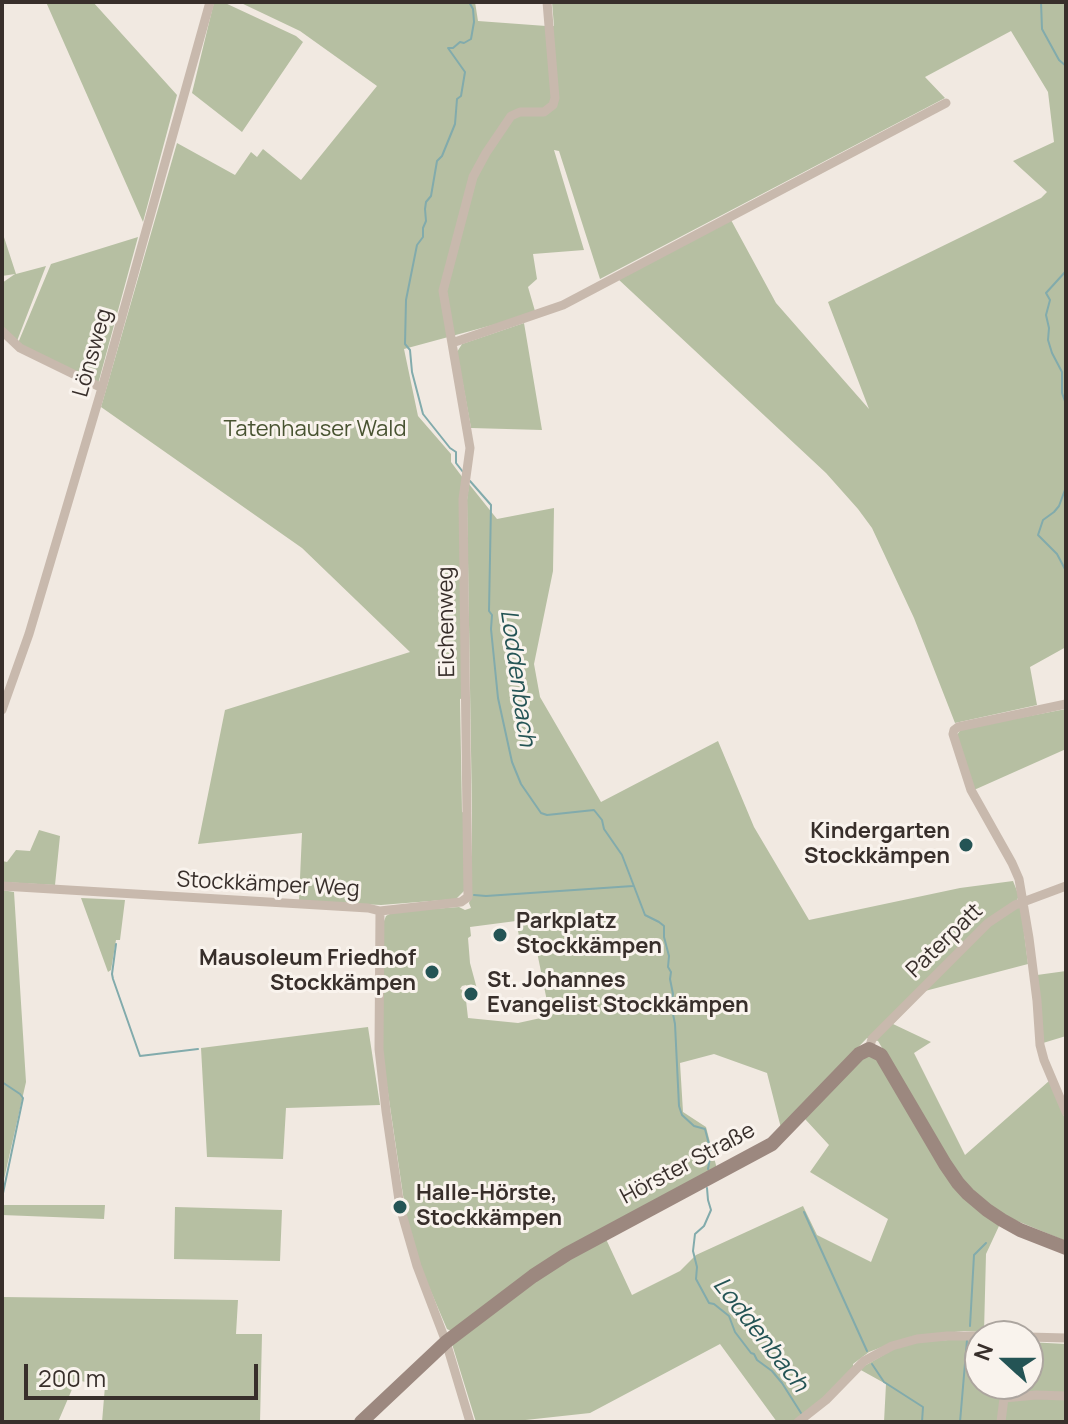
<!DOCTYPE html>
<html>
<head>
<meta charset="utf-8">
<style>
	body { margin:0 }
	#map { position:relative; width:1068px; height:1424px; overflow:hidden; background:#f1e9e1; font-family:Manrope,sans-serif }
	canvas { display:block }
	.frame { position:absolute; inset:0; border:4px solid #382f2b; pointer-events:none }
	.north { position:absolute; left:964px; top:1320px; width:80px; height:80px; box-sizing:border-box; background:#f9f3ed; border:2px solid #aca59f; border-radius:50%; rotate:291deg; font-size:22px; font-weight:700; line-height:32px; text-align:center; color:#382f2b }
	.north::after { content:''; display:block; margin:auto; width:28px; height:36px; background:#245455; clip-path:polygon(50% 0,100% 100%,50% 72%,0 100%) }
	.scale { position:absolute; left:24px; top:1364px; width:234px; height:36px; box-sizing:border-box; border:4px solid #382f2b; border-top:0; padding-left:10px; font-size:24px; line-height:28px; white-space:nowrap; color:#382f2b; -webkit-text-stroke:6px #f9f3ed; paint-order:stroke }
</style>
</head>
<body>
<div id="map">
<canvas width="1068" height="1424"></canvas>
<div class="frame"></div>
<div class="north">N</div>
<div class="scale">200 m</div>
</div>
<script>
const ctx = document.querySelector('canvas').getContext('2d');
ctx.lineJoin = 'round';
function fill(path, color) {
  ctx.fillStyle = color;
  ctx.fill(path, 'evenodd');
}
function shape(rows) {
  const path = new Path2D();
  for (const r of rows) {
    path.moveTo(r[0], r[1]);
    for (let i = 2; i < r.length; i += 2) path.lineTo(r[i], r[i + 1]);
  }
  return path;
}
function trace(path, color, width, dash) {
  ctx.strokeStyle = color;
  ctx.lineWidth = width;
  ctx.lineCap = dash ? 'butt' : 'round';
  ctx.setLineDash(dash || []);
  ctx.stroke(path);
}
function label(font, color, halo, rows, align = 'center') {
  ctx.font = font + ' Manrope,sans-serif';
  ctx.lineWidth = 6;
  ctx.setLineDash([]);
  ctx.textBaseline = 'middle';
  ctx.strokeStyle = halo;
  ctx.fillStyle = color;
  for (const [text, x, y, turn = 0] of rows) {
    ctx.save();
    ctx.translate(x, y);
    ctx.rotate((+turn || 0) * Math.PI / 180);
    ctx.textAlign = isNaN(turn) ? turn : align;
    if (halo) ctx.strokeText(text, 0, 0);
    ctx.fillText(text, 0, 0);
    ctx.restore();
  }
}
const green = shape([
	[46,2,93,2,177,95,143,222],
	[214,2,223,2,296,36,303,42,242,132,192,93],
	[239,2,475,2,478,21,546,26,554,26,552,2,1066,2,1066,647,1030,667,1037,705,955,723,914,618,872,528,858,509,826,473,618,279,731,220,776,303,869,409,828,302,1041,198,1047,192,1013,161,1054,142,1048,92,1011,31,925,77,945,98,600,279,559,151,554,150,584,250,533,254,537,279,528,287,535,311,500,323,404,349,418,416,451,454,451,462,463,478,464,698,460,699,462,812,465,813,464,891,456,899,381,905,299,901,302,833,198,844,225,710,410,652,302,548,101,407,177,143,235,175,251,152,257,157,263,149,301,180,377,86,300,31],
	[2,231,16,274,46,266,17,341,2,327,2,283,15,274,2,276],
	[138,237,98,384,18,343,51,264],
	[524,323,542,430,471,428,457,352,462,344],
	[469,484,497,519,554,508,553,571,534,664,540,697,601,802,718,741,754,827,809,920,960,888,1013,881,1019,896,1017,900,1021,908,1028,964,925,991,893,1024,931,1042,914,1053,965,1155,1049,1081,1066,1121,1066,1241,1005,1216,971,1190,949,1161,878,1041,867,1038,781,1128,767,1073,714,1054,680,1063,683,1112,706,1127,717,1169,451,1331,447,1329,420,1266,407,1222,382,1052,384,921,386,916,393,912,459,907,465,910,471,908,469,903,472,894,472,813,467,500],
	[516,921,522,951,536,947,550,1016,518,1023,468,1018,465,991,460,989,462,986,466,985,468,987,472,985,475,990,477,989,470,963,468,938,471,936,470,927],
	[1066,709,1066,749,974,790,957,735,961,729],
	[39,830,60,836,55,885,2,882,2,861,7,862,16,850,30,851],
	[2,890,14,892,26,1082,2,1188],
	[81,898,125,900,120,940,116,940,111,970,108,972],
	[1066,971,1066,1036,1043,1043,1037,975],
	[368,1027,380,1105,286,1108,283,1159,207,1157,201,1048],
	[865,1056,873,1057,877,1060,940,1167,999,1226,986,1254,984,1332,964,1331,917,1336,895,1342,869,1352,853,1364,853,1367,825,1398,793,1422,777,1422,720,1344,590,1413,507,1422,476,1422,452,1344,534,1282,569,1259,606,1239,632,1295,680,1271,696,1255,803,1206,817,1235,871,1262,888,1219,810,1172,829,1145,805,1119],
	[2,1205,105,1205,104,1219,2,1215],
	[175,1207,282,1210,280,1261,174,1259],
	[2,1297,238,1300,236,1334,262,1334,260,1422,102,1422,105,1386,76,1380,58,1422,2,1422],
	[963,1339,980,1340,980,1384,1028,1384,1028,1342,1066,1344,1066,1422,884,1422,886,1384,859,1369,894,1349,918,1342]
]);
const stream = shape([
	[1041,2,1042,29,1059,60,1066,66],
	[1066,95,1066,110],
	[1066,271,1046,293,1050,300,1046,315,1049,328,1048,340,1052,353,1062,372,1062,393,1066,404],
	[463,472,456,463,456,452,450,448,423,414,412,372,410,350,405,344,406,300,417,245,423,237,423,228,426,221,425,209,426,202,431,196,437,161,442,156,455,124,457,99,461,96,465,72,448,48,453,48,460,42,464,43,471,39,474,22,473,9,469,2],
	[470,481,491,505,489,611,492,615,491,629,498,698,512,762,521,784,541,813,547,815,594,810,602,820,604,829,622,855,645,915,659,922,664,926,664,937,669,956,668,967,671,972,670,979,673,994,671,1004,675,1024,679,1106,682,1115,694,1126,705,1129,711,1152,708,1169],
	[1066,487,1059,506,1054,512,1043,520,1038,535,1057,554,1066,571],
	[474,895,486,896,633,886],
	[116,944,112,974,113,979,140,1056,198,1049],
	[2,1082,20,1094,23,1098,2,1198],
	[707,1188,708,1200,711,1210,704,1226,695,1234,693,1251,697,1267,696,1279,709,1303,714,1304,729,1316,735,1332,751,1353,754,1354,757,1360,772,1371,782,1383,801,1413],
	[804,1212,867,1351],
	[970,1326,974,1255,986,1243],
	[872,1364,884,1382,923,1407,922,1422],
	[806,1421,807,1422],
	[960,1422,967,1340]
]);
const street = shape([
	[2,331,20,348,102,388],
	[452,343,563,305,946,103],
	[1066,704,958,727,954,730,953,734,971,790,1012,863,1019,879,1029,938,1037,1001,1040,1045,1044,1060,1066,1112],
	[2,710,29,634,102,388,210,2],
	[2,886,368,908,380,911,461,902,468,897,463,499,470,448,443,291,473,177,486,153,511,116,520,112,544,112,553,105,555,98,547,2],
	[380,911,379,1049,386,1111,400,1207,417,1266,446,1342,470,1422],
	[869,1049,872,1039,988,923,1015,905,1066,886],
	[1028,1337,1066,1338],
	[1004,1398,1036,1395,1066,1396],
	[798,1422,826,1400,864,1361,892,1346,917,1339,947,1336,992,1336],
	[1001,1422,1004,1398,1003,1384]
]);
const secondary = shape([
	[361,1422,446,1342,533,1276,567,1254,772,1144,859,1054,869,1049,881,1055,945,1164,958,1183,968,1194,987,1210,1002,1220,1020,1230,1066,1248]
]);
const markers = [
	[966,845,8,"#245455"],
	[500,935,8,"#245455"],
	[432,972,8,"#245455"],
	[471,994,8,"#245455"],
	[400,1207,8,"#245455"]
];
const streetNames = [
	["Lönsweg",93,353,-74],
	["Eichenweg",447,622,-91],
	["Stockkämper Weg",268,885,3],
	["Paterpatt",945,941,-44],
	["Hörster Straße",688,1164,-28]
];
const parkNames = [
	["Tatenhauser Wald",315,430]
];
const poiNames = [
	["Kindergarten",950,832,"right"],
	["Stockkämpen",950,857,"right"],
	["Parkplatz",516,922],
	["Stockkämpen",516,947],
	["Mausoleum Friedhof",416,959,"right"],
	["Stockkämpen",416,984,"right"],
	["St. Johannes",487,981],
	["Evangelist Stockkämpen",487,1006],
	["Halle-Hörste,",416,1194],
	["Stockkämpen",416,1219]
];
const waterNames = [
	["Loddenbach",517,678,82],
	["Loddenbach",760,1335,52]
];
fill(green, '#b6bfa2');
trace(stream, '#82abac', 2);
trace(street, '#c8b9ad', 9);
trace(secondary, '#9c887f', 14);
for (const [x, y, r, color] of markers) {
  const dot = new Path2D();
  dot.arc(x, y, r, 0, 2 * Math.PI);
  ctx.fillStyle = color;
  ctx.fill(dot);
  trace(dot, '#f9f3ed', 3);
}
label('22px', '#382f2b', '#f9f3ed', streetNames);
label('22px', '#485331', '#f9f3ed', parkNames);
label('bold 22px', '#382f2b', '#f9f3ed', poiNames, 'left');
label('italic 24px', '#245455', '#f9f3ed', waterNames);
</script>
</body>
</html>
